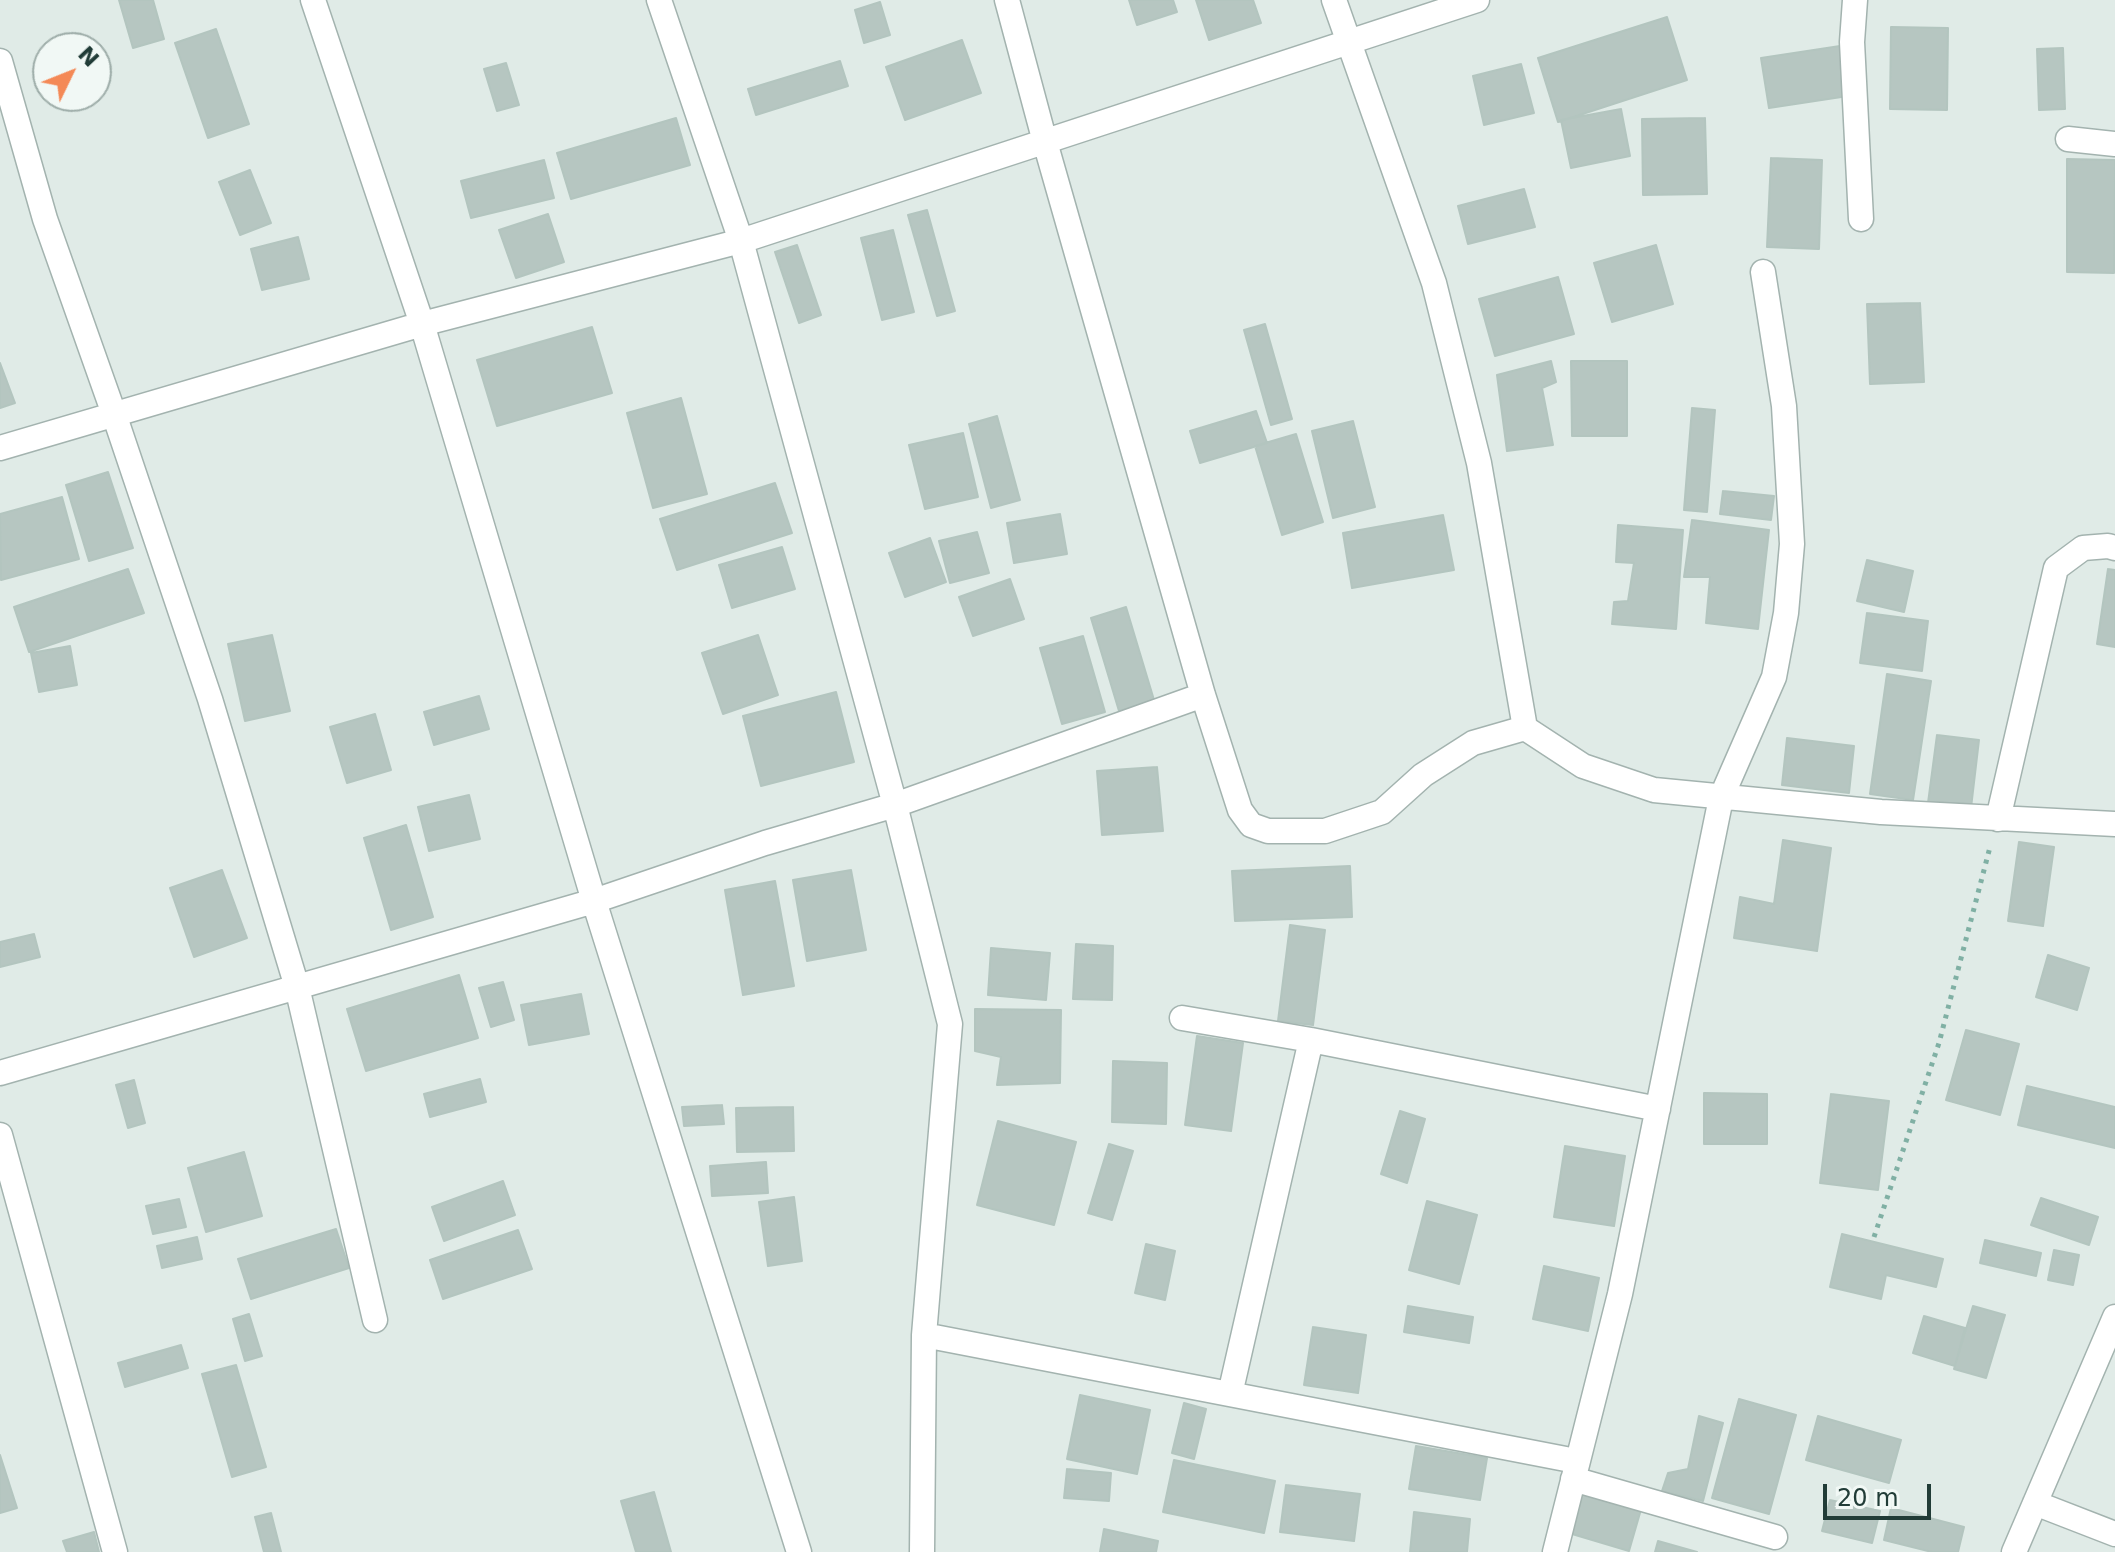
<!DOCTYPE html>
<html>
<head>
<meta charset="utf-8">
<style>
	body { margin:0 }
	#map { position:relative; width:2115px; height:1552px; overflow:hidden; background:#e0ebe7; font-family:"DejaVu Sans",sans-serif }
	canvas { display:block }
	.north { position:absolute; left:32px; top:32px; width:80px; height:80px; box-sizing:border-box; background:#f1f8f5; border:2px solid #9eada9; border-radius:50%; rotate:47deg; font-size:22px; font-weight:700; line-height:32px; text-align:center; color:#213c37 }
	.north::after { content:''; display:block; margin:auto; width:28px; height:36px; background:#f48956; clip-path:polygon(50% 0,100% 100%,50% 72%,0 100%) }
	.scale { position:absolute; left:1823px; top:1484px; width:108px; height:36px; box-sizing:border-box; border:4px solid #213c37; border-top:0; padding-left:10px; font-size:24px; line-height:28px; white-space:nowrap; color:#213c37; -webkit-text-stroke:6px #f1f8f5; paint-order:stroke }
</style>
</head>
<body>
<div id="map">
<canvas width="2115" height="1552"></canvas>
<div class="north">N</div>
<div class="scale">20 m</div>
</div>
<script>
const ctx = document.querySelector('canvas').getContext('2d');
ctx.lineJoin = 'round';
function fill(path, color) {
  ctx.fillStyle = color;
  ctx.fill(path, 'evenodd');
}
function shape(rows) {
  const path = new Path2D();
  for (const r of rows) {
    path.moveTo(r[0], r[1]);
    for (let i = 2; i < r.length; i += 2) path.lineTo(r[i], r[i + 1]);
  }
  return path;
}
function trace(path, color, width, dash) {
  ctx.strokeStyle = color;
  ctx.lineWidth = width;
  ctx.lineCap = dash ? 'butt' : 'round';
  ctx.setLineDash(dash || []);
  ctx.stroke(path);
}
const building = shape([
	[119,0,153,0,164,39,133,48,119,0],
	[1129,0,1173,0,1177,12,1137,25,1129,0],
	[1196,0,1253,0,1261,23,1209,40,1196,0],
	[880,2,890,35,864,43,855,10,880,2],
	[1667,17,1687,80,1558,122,1538,58,1667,17],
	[1891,27,1948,28,1947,110,1890,109,1891,27],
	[216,29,249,124,208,138,175,43,216,29],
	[962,40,981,93,905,120,886,67,962,40],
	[1840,46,1848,96,1769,108,1761,58,1840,46],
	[2063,48,2065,109,2039,110,2037,49,2063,48],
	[840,61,848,86,756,115,748,89,840,61],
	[506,63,519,105,497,111,484,69,506,63],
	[1521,64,1534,113,1484,125,1473,76,1521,64],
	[1621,109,1630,156,1571,168,1561,120,1621,109],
	[676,118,690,165,571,199,557,153,676,118],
	[1705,118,1707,194,1643,195,1642,119,1705,118],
	[1771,158,1822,160,1819,249,1767,247,1771,158],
	[2067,159,2115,160,2114,273,2067,272,2067,159],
	[544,160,554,198,471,218,461,181,544,160],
	[250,170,271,223,240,235,219,182,250,170],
	[1524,189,1535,227,1468,244,1458,206,1524,189],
	[927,210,955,311,937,316,908,215,927,210],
	[548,214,564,262,516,278,499,230,548,214],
	[893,230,914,312,882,320,861,238,893,230],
	[298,237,309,279,262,290,251,249,298,237],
	[797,245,821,315,799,323,775,252,797,245],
	[1656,245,1673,304,1612,322,1594,263,1656,245],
	[1558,277,1574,334,1495,356,1479,299,1558,277],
	[1920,303,1924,382,1870,384,1867,304,1920,303],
	[1265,324,1292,419,1271,425,1244,330,1265,324],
	[592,327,612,393,497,426,477,360,592,327],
	[1551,361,1556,382,1542,388,1553,445,1507,451,1497,375,1551,361],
	[1571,361,1627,361,1627,436,1572,436,1571,361],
	[0,363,15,403,0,408,0,363],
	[681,398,707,494,653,508,627,413,681,398],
	[1692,408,1715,410,1707,512,1684,510,1692,408],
	[1256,411,1267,443,1200,463,1190,431,1256,411],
	[997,416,1020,500,991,508,969,424,997,416],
	[1353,421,1375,507,1333,518,1312,431,1353,421],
	[963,433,978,497,925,509,909,445,963,433],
	[1296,434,1323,522,1282,535,1255,446,1296,434],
	[108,472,133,548,89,561,66,485,108,472],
	[775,483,792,533,677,570,660,519,775,483],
	[1723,491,1774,496,1771,520,1720,514,1723,491],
	[62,497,79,559,1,580,0,514,62,497],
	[1060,514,1067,554,1014,563,1007,523,1060,514],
	[1443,515,1454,570,1352,588,1343,533,1443,515],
	[1692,520,1769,530,1758,629,1706,623,1710,577,1684,577,1692,520],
	[1618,525,1683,530,1676,629,1612,624,1614,602,1628,601,1634,563,1616,562,1618,525],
	[977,532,989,573,950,583,939,541,977,532],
	[930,538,946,582,905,597,889,553,930,538],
	[782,547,795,589,732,608,719,565,782,547],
	[1867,560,1913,571,1904,612,1857,601,1867,560],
	[128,569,144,613,29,652,14,607,128,569],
	[2108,569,2115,570,2115,647,2097,644,2108,569],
	[1010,579,1024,619,973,636,959,597,1010,579],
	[1126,607,1154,700,1119,711,1091,618,1126,607],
	[1867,613,1928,621,1922,671,1860,663,1867,613],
	[272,635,290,711,245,721,228,644,272,635],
	[758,635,778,695,723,714,702,653,758,635],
	[1083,636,1105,712,1062,724,1040,648,1083,636],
	[70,646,77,685,39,692,31,653,70,646],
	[1887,674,1931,681,1913,800,1870,794,1887,674],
	[836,692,854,762,761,786,743,716,836,692],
	[479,696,489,729,434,745,424,712,479,696],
	[375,714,391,770,347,783,330,727,375,714],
	[1937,735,1979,740,1971,808,1928,803,1937,735],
	[1787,738,1854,746,1849,793,1782,785,1787,738],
	[1157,767,1163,831,1102,835,1097,771,1157,767],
	[469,795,480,839,429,851,418,807,469,795],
	[406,825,433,917,391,930,364,838,406,825],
	[1783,840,1831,848,1817,951,1734,938,1740,897,1774,904,1783,840],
	[2019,842,2054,847,2043,926,2008,921,2019,842],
	[1350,866,1352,917,1235,921,1232,871,1350,866],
	[222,870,247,938,194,957,170,888,222,870],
	[851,870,866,950,807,961,793,880,851,870],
	[775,881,794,986,743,995,725,890,775,881],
	[1290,925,1325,930,1313,1025,1278,1021,1290,925],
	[34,934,40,957,0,967,0,942,34,934],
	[1076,944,1113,946,1112,1000,1073,999,1076,944],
	[991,948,1050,953,1046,1000,988,995,991,948],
	[2048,955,2089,968,2077,1010,2036,997,2048,955],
	[459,975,478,1038,366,1071,347,1009,459,975],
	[503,982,514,1020,491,1027,479,988,503,982],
	[581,994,589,1034,529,1045,521,1005,581,994],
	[975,1009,1061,1010,1060,1083,997,1085,1001,1057,975,1051,975,1009],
	[1966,1030,2019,1044,2000,1115,1946,1100,1966,1030],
	[1197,1036,1243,1043,1231,1131,1185,1125,1197,1036],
	[1113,1061,1167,1063,1166,1124,1112,1122,1113,1061],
	[480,1079,486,1102,430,1117,424,1094,480,1079],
	[134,1080,145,1123,128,1128,116,1085,134,1080],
	[2027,1086,2115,1107,2115,1148,2018,1125,2027,1086],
	[1704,1093,1767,1094,1767,1144,1704,1144,1704,1093],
	[1831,1094,1889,1101,1878,1190,1820,1183,1831,1094],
	[722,1105,724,1124,684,1126,682,1107,722,1105],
	[793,1107,794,1151,737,1152,736,1108,793,1107],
	[1400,1111,1425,1119,1407,1183,1381,1174,1400,1111],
	[998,1121,1076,1142,1054,1225,977,1205,998,1121],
	[1109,1144,1133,1151,1112,1220,1088,1213,1109,1144],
	[1565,1146,1625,1156,1614,1226,1554,1217,1565,1146],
	[244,1152,262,1216,206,1232,188,1168,244,1152],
	[766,1162,768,1193,712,1196,710,1166,766,1162],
	[503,1181,515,1215,444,1241,432,1207,503,1181],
	[794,1197,802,1261,768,1266,759,1202,794,1197],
	[2041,1198,2098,1217,2089,1245,2031,1225,2041,1198],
	[179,1199,186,1227,153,1234,146,1206,179,1199],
	[1427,1201,1477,1215,1459,1284,1409,1270,1427,1201],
	[336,1229,349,1268,251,1299,238,1259,336,1229],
	[518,1230,532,1269,443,1299,430,1260,518,1230],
	[1842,1234,1943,1259,1936,1287,1886,1275,1881,1299,1830,1287,1842,1234],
	[197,1237,202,1259,162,1268,157,1246,197,1237],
	[1985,1240,2041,1253,2036,1276,1980,1263,1985,1240],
	[1146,1244,1175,1251,1165,1300,1135,1293,1146,1244],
	[2054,1250,2079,1255,2073,1285,2048,1280,2054,1250],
	[1544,1266,1599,1278,1588,1331,1533,1319,1544,1266],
	[1408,1306,1473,1317,1469,1343,1404,1332,1408,1306],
	[1973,1306,2005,1315,1986,1378,1954,1369,1973,1306],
	[249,1314,262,1356,245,1361,233,1319,249,1314],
	[1924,1316,1965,1328,1955,1366,1913,1353,1924,1316],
	[1313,1327,1366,1335,1358,1393,1304,1385,1313,1327],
	[181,1345,188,1368,125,1387,118,1363,181,1345],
	[236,1365,266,1467,232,1477,202,1374,236,1365],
	[1080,1395,1150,1410,1137,1474,1067,1459,1080,1395],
	[1739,1399,1796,1415,1769,1514,1712,1498,1739,1399],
	[1184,1403,1206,1409,1194,1459,1172,1453,1184,1403],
	[1699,1416,1723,1423,1703,1501,1662,1491,1668,1473,1688,1469,1699,1416],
	[1818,1416,1901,1440,1889,1483,1806,1460,1818,1416],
	[1416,1446,1487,1458,1480,1500,1409,1489,1416,1446],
	[0,1455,17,1508,0,1513,0,1455],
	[1174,1460,1275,1481,1264,1533,1163,1512,1174,1460],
	[1067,1469,1111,1473,1109,1501,1064,1498,1067,1469],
	[1286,1485,1360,1494,1354,1541,1280,1532,1286,1485],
	[1575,1485,1642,1506,1629,1551,1562,1531,1575,1485],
	[654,1492,671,1552,636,1552,621,1501,654,1492],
	[1830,1500,1880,1511,1872,1543,1822,1531,1830,1500],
	[1891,1508,1964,1527,1958,1552,1932,1552,1884,1540,1891,1508],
	[1414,1512,1470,1519,1467,1552,1410,1552,1414,1512],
	[271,1513,281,1552,264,1552,255,1517,271,1513],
	[1104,1529,1158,1541,1156,1552,1100,1552,1104,1529],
	[94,1532,99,1552,67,1552,63,1541,94,1532],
	[1658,1541,1697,1552,1655,1552,1658,1541]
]);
const path = shape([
	[1874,1237,1939,1043,1990,847]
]);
const minor = shape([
	[313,0,422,324,594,901,799,1552],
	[659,0,741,241,895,805,950,1024,924,1335,922,1552],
	[1007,0,1045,142,1203,695,1240,810,1251,825,1268,831,1325,831,1382,812,1423,775,1473,743,1525,728,1583,766,1654,790,1881,812,2115,824],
	[1334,0,1434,283,1479,463,1525,728],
	[1855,0,1852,42,1861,219],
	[0,61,45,219,114,414,210,699,297,987,375,1320],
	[2068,139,2115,144],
	[0,448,422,324,741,241,1477,0],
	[1998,819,2056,568,2083,548,2108,546,2115,548],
	[1182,1018,1311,1040,1658,1109],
	[0,1073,594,901,765,843,895,805,1203,695],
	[0,1135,115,1552],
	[924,1335,1576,1461],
	[1230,1394,1311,1040],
	[1573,1479,1775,1537],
	[2035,1503,2115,1534],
	[1555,1552,1620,1294,1721,798,1774,677,1786,613,1792,544,1784,406,1763,272],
	[2014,1552,2115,1317]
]);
fill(building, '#b6c6c1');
trace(building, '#b3c5bf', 2);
trace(minor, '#a3b3af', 27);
trace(path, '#80b0a4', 5, [4, 6]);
trace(minor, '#fff', 24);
</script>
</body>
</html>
